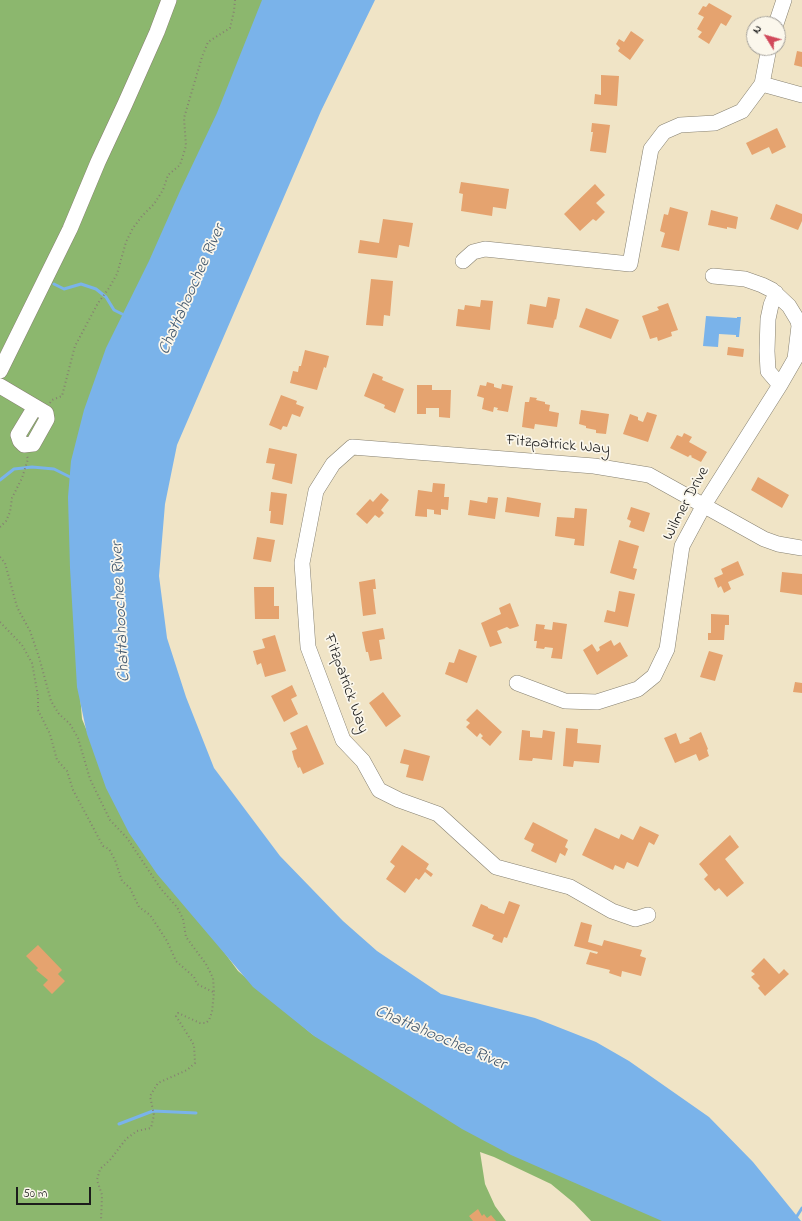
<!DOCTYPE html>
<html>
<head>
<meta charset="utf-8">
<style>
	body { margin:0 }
	#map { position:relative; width:802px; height:1221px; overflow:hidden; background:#f0e4c6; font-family:"Indie Flower",sans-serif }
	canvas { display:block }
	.north { position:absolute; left:746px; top:16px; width:40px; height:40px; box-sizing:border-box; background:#fbf7ec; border:1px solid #a29f99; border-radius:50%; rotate:307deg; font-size:11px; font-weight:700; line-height:16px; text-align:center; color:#1c1c1c }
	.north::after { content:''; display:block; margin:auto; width:14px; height:18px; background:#d1495b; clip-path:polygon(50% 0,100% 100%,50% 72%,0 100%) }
	.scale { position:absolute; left:16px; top:1187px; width:75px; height:18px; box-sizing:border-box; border:2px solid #1c1c1c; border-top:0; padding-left:5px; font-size:12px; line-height:14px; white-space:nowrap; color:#1c1c1c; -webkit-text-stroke:3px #fbf7ec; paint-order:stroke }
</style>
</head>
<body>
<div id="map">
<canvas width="802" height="1221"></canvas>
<div class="north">N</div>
<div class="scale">50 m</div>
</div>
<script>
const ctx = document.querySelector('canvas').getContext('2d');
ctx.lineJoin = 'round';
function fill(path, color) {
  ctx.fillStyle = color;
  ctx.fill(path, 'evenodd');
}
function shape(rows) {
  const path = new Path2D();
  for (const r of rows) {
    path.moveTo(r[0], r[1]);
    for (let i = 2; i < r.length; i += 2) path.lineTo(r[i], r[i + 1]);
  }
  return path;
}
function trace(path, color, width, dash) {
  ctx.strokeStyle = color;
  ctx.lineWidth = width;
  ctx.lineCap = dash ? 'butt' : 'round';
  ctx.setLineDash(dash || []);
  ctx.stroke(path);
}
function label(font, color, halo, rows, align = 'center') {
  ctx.font = font + ' "Indie Flower",sans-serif';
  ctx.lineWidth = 3.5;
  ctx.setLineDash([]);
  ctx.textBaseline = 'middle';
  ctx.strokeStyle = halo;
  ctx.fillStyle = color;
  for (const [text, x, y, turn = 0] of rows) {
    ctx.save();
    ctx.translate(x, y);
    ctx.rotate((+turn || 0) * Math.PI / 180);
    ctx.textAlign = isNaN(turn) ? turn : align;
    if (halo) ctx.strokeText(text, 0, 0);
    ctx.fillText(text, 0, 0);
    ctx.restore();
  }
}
const forest = shape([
	[0,0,271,0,74,621,82,719,118,807,238,971,312,1034,352,1058,664,1221,591,1221,574,1203,551,1184,494,1157,480,1152,485,1184,495,1206,506,1221,0,1221]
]);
const water = shape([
	[262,0,375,0,321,111,177,445,165,504,159,576,167,638,186,697,214,768,280,856,343,921,377,951,441,994,535,1018,596,1042,629,1061,709,1117,753,1162,801,1221,662,1221,511,1155,462,1129,314,1036,253,987,157,874,129,833,106,788,87,734,77,687,70,568,68,497,71,461,84,410,106,348,149,261,180,191,217,113],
	[706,316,737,318,737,317,741,317,739,337,736,337,736,335,719,334,718,347,703,346]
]);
const stream = shape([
	[54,284,64,289,81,284,96,289,106,297,114,310,122,314],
	[0,480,14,469,32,467,54,469,70,477],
	[119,1124,153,1111,196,1113],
	[790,1221,797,1216,802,1208]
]);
const building = shape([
	[709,3,732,16,726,26,721,23,709,44,698,37,702,32,697,29,704,17,698,14,703,6,706,7],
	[631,31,644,40,630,60,618,51,620,48,616,44,619,39,624,42],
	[797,51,802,52,802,67,794,65],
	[601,75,619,76,617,106,594,104,595,94,601,95],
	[592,123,610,125,606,153,590,151,593,132,591,132],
	[777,128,786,147,772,154,769,147,752,155,746,143],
	[461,182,509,189,506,209,493,207,492,216,461,211,463,194,459,193],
	[595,184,605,195,596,203,605,212,596,221,593,219,580,231,564,214],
	[776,204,802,214,802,221,798,230,770,219],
	[670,207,688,212,679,251,661,247,665,233,660,231,664,214,668,215],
	[711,210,738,217,736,229,727,227,727,229,708,225],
	[383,219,413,223,409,247,399,245,397,258,358,253,360,240,379,243],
	[371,279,393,281,390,316,384,315,383,326,366,325],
	[548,297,560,299,556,320,555,319,553,328,527,324,530,304,546,307],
	[481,300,493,301,490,330,456,326,458,309,464,310,465,305,480,307],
	[668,303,678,330,671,332,672,336,658,341,657,337,650,339,642,316,659,310,657,307],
	[586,308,619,320,611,339,579,327],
	[728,347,744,349,743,357,727,355],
	[305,350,329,356,326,368,324,367,317,390,290,383,293,371,298,372,299,366,301,366],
	[373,373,383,377,382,380,404,389,395,413,384,408,385,405,364,396],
	[487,382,494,384,494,387,501,389,502,384,513,386,508,412,497,410,498,408,494,407,493,412,482,409,484,398,477,396,480,385,486,386],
	[417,385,432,385,432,390,451,390,450,418,439,417,439,408,426,408,426,414,417,414],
	[281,395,297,401,296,404,304,407,300,417,292,414,287,427,283,426,281,430,269,425],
	[530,397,537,398,536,400,545,402,545,404,550,405,549,411,559,413,557,427,535,424,534,429,522,427,525,402,529,402],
	[581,410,609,414,606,434,596,433,596,430,586,428,586,426,579,424],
	[647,412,657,415,648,442,623,434,630,414,638,417,638,420,643,422],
	[684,433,692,437,689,442,707,452,701,462,691,457,692,456,690,455,688,457,670,448,677,435,682,437],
	[269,448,297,454,292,484,272,479,275,464,266,463],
	[758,477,789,495,782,508,751,490],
	[433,483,445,484,444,497,449,497,448,510,441,509,441,515,434,514,434,510,427,509,427,517,415,516,418,490,432,492],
	[271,492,287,494,283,525,270,523,271,511,269,511],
	[381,493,389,500,381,510,384,513,379,518,375,515,367,524,356,514,370,499,373,502],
	[488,497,498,498,495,519,468,515,470,500,487,503],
	[507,497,541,503,539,517,505,512],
	[631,507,650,513,644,532,629,527,631,521,627,519],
	[575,508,587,509,584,546,574,545,575,539,555,536,557,517,574,518],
	[257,537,275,540,271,562,253,559],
	[619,540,639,546,633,568,637,569,634,580,610,573],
	[738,561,744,575,728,582,731,589,724,593,721,586,718,588,714,578,723,574,721,569],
	[782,572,802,574,802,595,780,592],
	[375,579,376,589,373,589,376,614,363,616,359,582],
	[254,587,274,587,274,606,279,606,279,619,255,619],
	[619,591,635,594,628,627,604,622,607,610,615,612],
	[510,603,519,626,510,629,507,627,497,631,502,643,490,647,481,623,501,614,499,608],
	[711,614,729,615,729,625,725,625,724,640,708,640,708,633,711,633],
	[553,622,567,624,562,659,551,658,553,648,545,647,544,649,536,648,537,641,534,641,536,624,545,625,544,629,552,630],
	[383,628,385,639,379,640,382,659,370,661,368,652,366,652,362,632],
	[275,635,286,671,265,677,261,663,257,665,253,651,265,648,262,639],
	[611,640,614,646,620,642,628,656,597,675,583,650,592,644,597,652,600,650,599,647],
	[459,649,477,656,467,683,445,674,449,662,454,663],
	[709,651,723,655,715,681,700,677],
	[795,682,802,683,802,693,793,692],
	[292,685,297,696,291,699,298,714,284,722,271,696],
	[383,692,401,716,386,727,369,703],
	[477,709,502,732,490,746,481,738,483,736,480,733,477,737,466,727,470,723,466,720],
	[307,725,324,764,303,774,300,767,298,768,294,759,292,751,297,749,290,733],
	[566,728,578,729,577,743,601,745,599,763,574,761,573,767,563,766],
	[522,730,530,731,530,737,542,738,543,730,555,732,552,760,533,758,532,761,519,760],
	[701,732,708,749,707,750,709,756,699,761,696,754,675,763,664,738,676,733,680,744,690,740,689,738],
	[404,749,430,756,423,781,406,777,409,765,400,763],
	[533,822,568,840,565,847,568,849,565,856,560,853,556,863,531,851,534,844,524,839],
	[640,826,659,835,654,845,649,842,638,867,627,862,624,869,615,865,613,870,582,855,595,828,619,839,621,834,633,840],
	[730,835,739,847,725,859,744,883,727,897,719,888,715,891,704,879,708,875,699,864],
	[402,845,429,864,426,869,433,874,431,877,425,872,419,880,416,878,405,893,386,879,395,866,390,862],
	[509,901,520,905,507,938,504,937,502,943,492,939,494,935,472,926,481,904,488,907,488,908,504,914],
	[581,922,592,925,588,942,602,946,604,940,642,950,640,956,646,958,641,976,622,971,621,977,609,973,610,970,586,964,590,952,597,954,598,952,574,946],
	[38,945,62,970,58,974,65,981,52,994,43,985,48,980,36,970,38,968,26,956],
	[764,958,779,974,784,969,789,974,765,996,758,988,760,986,751,977,755,974,751,971],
	[478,1209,482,1216,484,1214,487,1218,491,1215,496,1221,473,1221,469,1216]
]);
const path = shape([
	[50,403,52,400,62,396,75,346,98,303,109,288,117,274,126,242,133,228,142,216,154,204,163,190,168,175,180,165,186,146,184,118,202,57,208,42,230,28,234,11,235,0],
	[0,527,6,521,10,512,12,498,22,478,28,459,27,456],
	[0,557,5,563,17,607,30,631,39,657,51,701,59,714,70,724,78,738,90,779,110,820,127,838,161,889,177,907,183,919,186,937,206,964,213,978,214,992,212,1012,209,1020,206,1023,200,1023,178,1013,176,1016,194,1045,195,1063,187,1070,158,1083,150,1096,154,1115,151,1128,137,1131,126,1139,110,1160,100,1169,97,1180,102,1195,101,1221],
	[0,622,22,645,32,663,38,696,38,710,50,734,57,760,67,771,73,790,103,846,109,849,115,860,122,881,130,888,139,907,150,915,167,941,176,961,194,977,197,984,213,992]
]);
const minor = shape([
	[776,24,784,0],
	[762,84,802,95],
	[463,261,473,252,485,249,630,264,651,149,664,132,680,125,715,123,742,111,762,84,769,48],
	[776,293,771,305,768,319,767,351,768,371,780,385],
	[0,371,70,229,98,162,125,104,157,32,169,0],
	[0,386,44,412],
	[35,407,18,435,20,441,24,445,33,444,47,419,46,413],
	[517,683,565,701,597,702,638,689,654,676,667,649,682,546,704,505,780,385,795,359,799,326,798,321,789,306,772,290,762,285,745,279,713,276],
	[648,915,635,919,612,911,570,887,496,867,438,814,399,800,379,790,363,761,343,740,308,647,302,563,316,491,333,464,352,447,594,466,649,475,764,539,778,544,802,548]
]);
const streetNames = [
	["Fitzpatrick Way",558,446,5],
	["Wilmer Drive",687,504,-62],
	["Fitzpatrick Way",345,684,70]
];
const waterNames = [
	["Chattahoochee River",193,290,-66],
	["Chattahoochee River",122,612,-93],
	["Chattahoochee River",440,1039,23]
];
fill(forest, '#8cb76e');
fill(water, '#7ab3ea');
trace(stream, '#7ab3ea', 3);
fill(building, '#e5a36f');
trace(minor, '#868071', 16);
trace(path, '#868071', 2, [1, 3]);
trace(minor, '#fff', 15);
label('16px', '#1c1c1c', '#fbf7ec', streetNames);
label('italic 17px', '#42586e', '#fbf7ec', waterNames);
</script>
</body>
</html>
